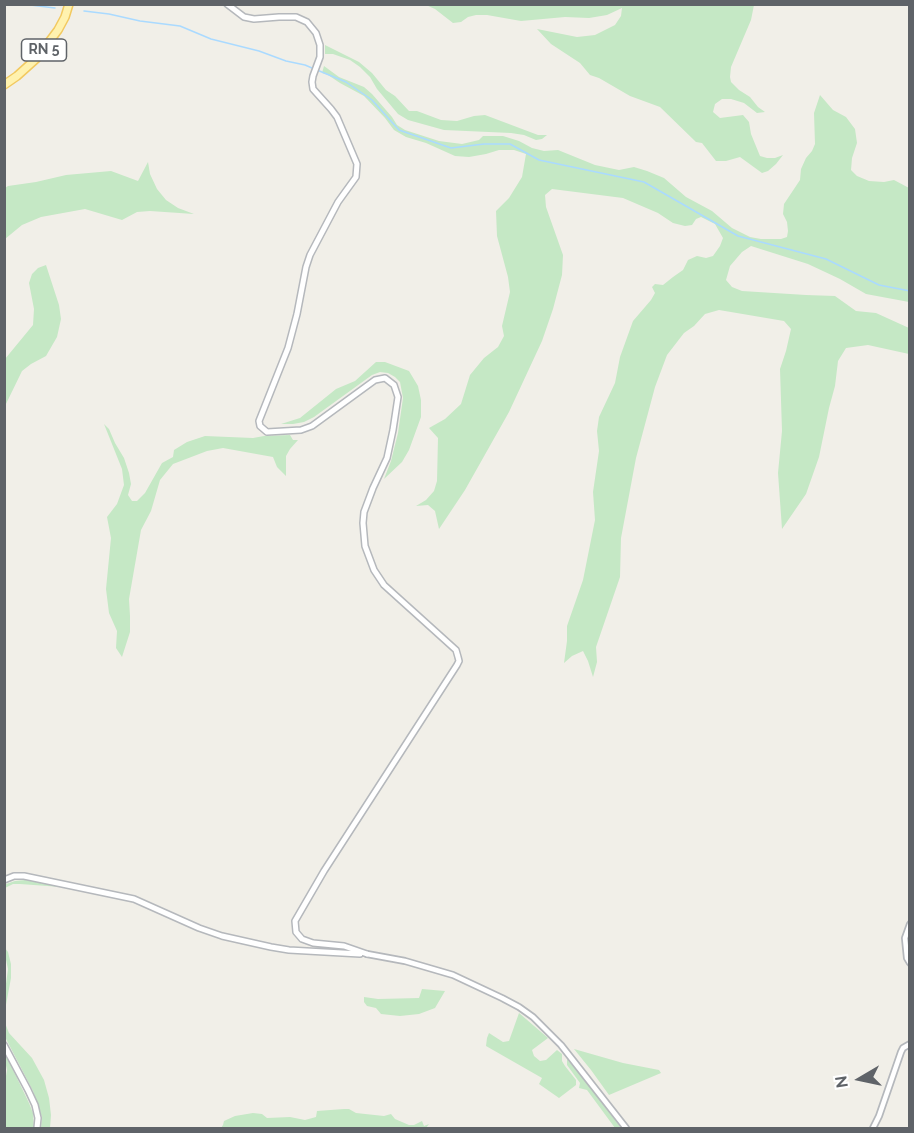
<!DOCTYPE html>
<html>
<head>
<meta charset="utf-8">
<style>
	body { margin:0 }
	#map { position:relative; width:914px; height:1133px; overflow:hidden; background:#f1efe8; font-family:Raleway,sans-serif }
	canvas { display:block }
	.frame { position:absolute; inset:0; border:6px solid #5f6368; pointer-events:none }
	.north { position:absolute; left:830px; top:1049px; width:60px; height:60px; -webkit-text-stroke:4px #fff; paint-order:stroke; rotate:261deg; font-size:16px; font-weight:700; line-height:24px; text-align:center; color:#5f6368 }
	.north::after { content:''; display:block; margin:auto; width:21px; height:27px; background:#5f6368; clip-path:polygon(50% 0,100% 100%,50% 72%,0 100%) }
</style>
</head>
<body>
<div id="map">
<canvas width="914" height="1133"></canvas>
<div class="frame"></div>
<div class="north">N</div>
</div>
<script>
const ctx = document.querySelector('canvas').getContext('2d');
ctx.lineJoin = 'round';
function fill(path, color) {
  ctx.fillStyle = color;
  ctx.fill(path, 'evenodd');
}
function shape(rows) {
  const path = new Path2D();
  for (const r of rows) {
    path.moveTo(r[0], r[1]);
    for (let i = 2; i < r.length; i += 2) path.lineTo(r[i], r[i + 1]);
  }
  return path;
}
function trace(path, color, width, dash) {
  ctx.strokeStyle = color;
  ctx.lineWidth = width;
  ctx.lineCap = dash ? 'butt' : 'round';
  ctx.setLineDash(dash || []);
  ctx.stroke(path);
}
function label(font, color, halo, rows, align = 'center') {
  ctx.font = font + ' Raleway,sans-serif';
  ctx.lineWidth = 4.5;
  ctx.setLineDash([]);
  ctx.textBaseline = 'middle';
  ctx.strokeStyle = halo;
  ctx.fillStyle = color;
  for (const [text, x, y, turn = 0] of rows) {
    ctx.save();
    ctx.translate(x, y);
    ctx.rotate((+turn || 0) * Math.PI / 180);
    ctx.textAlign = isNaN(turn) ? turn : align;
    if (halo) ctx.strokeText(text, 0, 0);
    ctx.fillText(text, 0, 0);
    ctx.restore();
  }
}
const green = shape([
	[426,5,754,5,751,20,731,67,730,77,731,82,739,90,750,97,758,107,765,112,757,113,744,103,731,99,722,99,715,104,713,112,720,118,743,115,749,122,751,134,760,156,767,158,775,158,783,155,776,164,768,171,762,173,740,157,726,161,716,161,702,143,696,142,660,107,630,96,599,78,590,75,580,63,551,44,537,29,577,37,595,35,615,25,621,16,622,8,607,15,589,18,565,17,521,21,487,15,476,15,468,17,461,22,453,23,435,9],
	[325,45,359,62,372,73,386,90,395,96,409,111,417,111,441,120,457,121,474,116,485,115,538,135,547,135,542,139,536,140,524,135,511,133,444,130,408,120,398,114,377,89,370,77,360,67,350,60,333,54,325,54],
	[324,66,339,77,364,87,372,94,392,117,397,125,405,130,439,141,462,144,479,140,483,136,503,136,519,141,532,148,544,151,558,150,595,165,619,170,634,167,647,171,664,178,686,197,712,211,732,228,750,237,761,239,781,239,787,237,788,231,787,222,783,214,784,204,800,180,801,169,806,158,812,151,815,144,814,113,820,95,833,110,846,117,855,129,857,143,852,158,851,170,857,176,869,181,884,182,894,180,909,188,909,302,866,294,840,279,808,264,751,246,742,252,730,266,726,280,732,287,742,291,806,295,835,296,856,311,876,313,909,328,909,354,868,345,846,348,838,361,835,386,829,408,819,457,806,494,782,529,778,473,782,431,780,369,786,351,791,329,784,321,719,310,705,314,694,326,684,333,667,355,655,387,636,458,621,538,620,577,596,647,597,662,593,677,588,661,583,651,572,656,564,663,567,641,567,626,583,580,595,520,593,492,599,451,597,431,599,417,615,383,620,357,633,321,651,300,655,293,652,287,655,284,663,285,673,277,683,270,688,260,697,256,706,258,713,256,720,246,723,238,715,224,701,217,696,219,692,225,685,226,673,223,658,213,623,198,552,189,545,195,546,207,563,255,562,275,553,309,542,341,509,412,465,490,439,529,435,511,428,505,416,506,426,500,434,491,437,481,438,438,429,428,445,419,461,404,470,375,484,358,498,347,504,336,502,326,510,292,508,277,497,236,496,211,509,198,522,177,526,154,514,150,499,150,486,154,469,157,455,156,426,143,406,137,394,130,385,118,364,96,340,83,328,75,322,73],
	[148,162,150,174,157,189,166,200,178,208,194,214,150,211,137,212,122,220,85,209,41,217,22,225,5,239,5,188,8,186,36,182,66,175,111,171,138,181],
	[46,265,59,305,61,319,57,337,46,356,31,364,22,371,5,406,5,359,33,325,34,309,29,283,32,274,38,268],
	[376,362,385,362,409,371,418,386,421,400,421,417,409,450,402,462,384,479,391,461,398,433,403,398,400,382,395,377,388,373,380,372,372,375,314,417,304,422,293,424,281,424,300,418,336,389,355,381],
	[104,424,109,429,115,443,124,458,129,473,131,484,128,495,132,501,137,501,145,493,162,463,173,457,174,450,187,442,205,436,253,438,264,436,290,435,293,440,298,440,290,449,286,456,286,476,277,467,273,457,223,448,207,451,173,464,160,480,151,511,141,530,129,599,130,616,130,632,122,657,116,648,117,631,109,613,106,589,111,538,107,517,117,504,124,485,122,469],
	[25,880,51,885,61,887,20,884,13,884,5,888,5,885,6,884,15,881],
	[5,948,8,952,11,964,11,978,5,1010,5,1023,9,1033,32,1058,44,1080,49,1098,51,1115,50,1128,41,1128,42,1117,38,1105,33,1091,5,1037,5,991,8,969,5,955],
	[422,989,445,991,435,1008,419,1014,400,1016,381,1014,376,1008,367,1006,364,1002,364,997,378,999,419,998],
	[519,1013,548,1038,532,1050,534,1056,540,1061,546,1060,557,1050,562,1054,562,1061,565,1066,576,1080,576,1085,559,1098,539,1084,542,1078,486,1046,487,1038,489,1033,503,1042,509,1041],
	[574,1049,623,1063,659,1070,661,1073,609,1095,591,1070],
	[5,1053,29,1103,33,1113,34,1128,5,1128,4,1088,7,1070,5,1061],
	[567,1059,584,1079,621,1128,615,1128,587,1090,579,1088,580,1083,567,1065],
	[344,1109,349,1109,356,1113,384,1116,391,1114,395,1119,409,1125,414,1125,422,1121,424,1126,429,1124,426,1128,221,1128,223,1125,224,1121,235,1116,253,1113,262,1114,267,1118,290,1117,305,1120,316,1117,317,1111]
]);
const stream = shape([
	[22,4,55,8],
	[84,11,109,14,140,21,180,26,211,39,259,51,286,61,305,65,312,68],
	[317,70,346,82,372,100,399,130,451,148,484,144,510,144,539,160,644,182,738,236,826,259,879,285,910,291]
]);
const minor = shape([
	[910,924,905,938,907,958,910,963],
	[367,954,405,961,453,975,502,998,519,1007,533,1017,561,1045,626,1128],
	[873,1128,879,1116,901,1052,903,1048,910,1044]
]);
const tertiary = shape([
	[227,4,244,17,254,19,279,17,296,17,307,22,316,33,320,45,320,57,313,76,312,82,313,89,331,109,337,117,357,164,356,177,338,202,310,255,306,267,297,314,288,348,259,421,260,426,267,432,301,430,312,426,375,380,385,378,394,385,398,397,393,430,387,458,373,488,364,512,363,523,365,546,374,570,384,585,456,650,458,657,459,661,457,665,324,871,295,921,296,932,302,939,313,943,344,946,367,954],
	[4,880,14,876,24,876,134,899,199,928,222,936,271,947,289,950,360,954],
	[4,1045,28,1090,35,1105,38,1118,37,1128]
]);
const primary = shape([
	[4,85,17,76,37,58,58,30,65,17,69,4]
]);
const shields = [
	[44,50,45]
];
const shieldNames = [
	["RN 5",44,50]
];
fill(green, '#c5e8c5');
trace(stream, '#aadaff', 1.5);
trace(minor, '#b5b8bc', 8);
trace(tertiary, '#b5b8bc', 8);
trace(primary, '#f2c960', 10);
trace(minor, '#fff', 4.5);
trace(tertiary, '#fff', 5);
trace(primary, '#fff2af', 7);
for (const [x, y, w] of shields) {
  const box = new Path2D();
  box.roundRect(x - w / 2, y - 11, w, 22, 4.5);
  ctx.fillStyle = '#fff';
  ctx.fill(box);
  trace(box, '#5f6368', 1.5);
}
label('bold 14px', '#5f6368', null, shieldNames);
</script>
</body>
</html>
